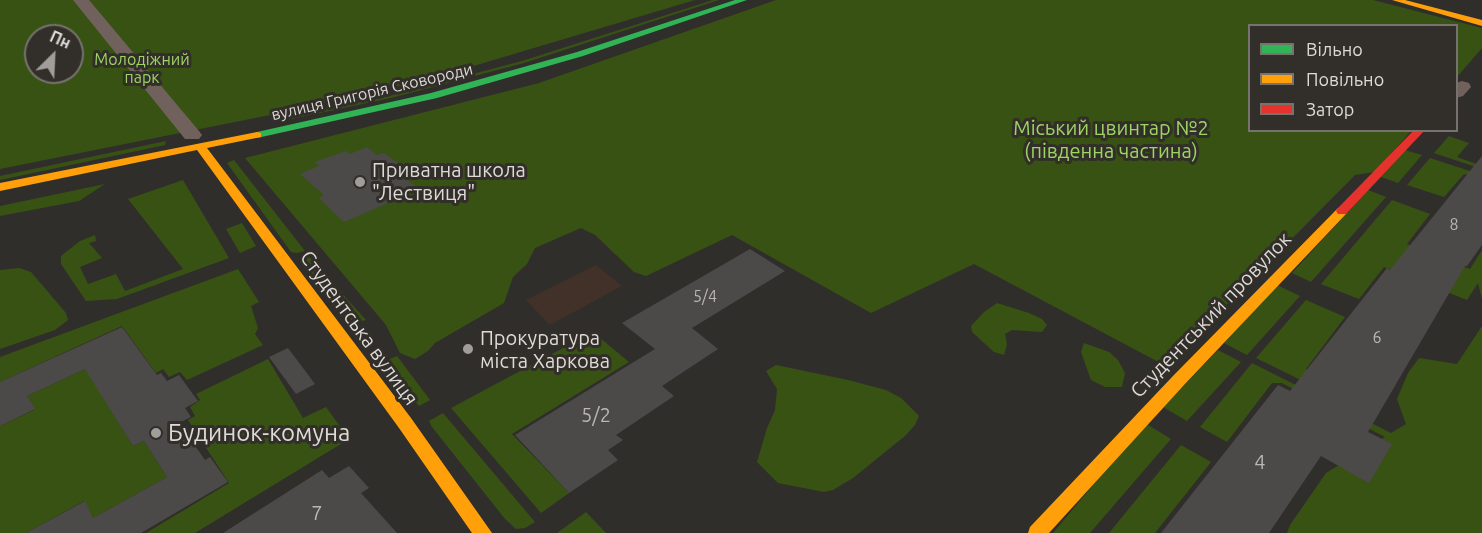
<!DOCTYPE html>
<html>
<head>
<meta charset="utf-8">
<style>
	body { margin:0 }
	#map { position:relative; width:1482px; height:533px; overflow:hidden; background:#302e2b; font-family:Ubuntu,sans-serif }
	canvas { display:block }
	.legend { position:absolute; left:1248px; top:24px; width:210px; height:108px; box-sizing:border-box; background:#322e29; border:2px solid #76736f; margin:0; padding:8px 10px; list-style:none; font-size:18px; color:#dddad7 }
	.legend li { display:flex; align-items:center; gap:12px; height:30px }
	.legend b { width:30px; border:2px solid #76736f }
	.north { position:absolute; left:24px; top:24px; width:60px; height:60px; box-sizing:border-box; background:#322e29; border:2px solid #76736f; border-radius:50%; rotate:24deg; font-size:16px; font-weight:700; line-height:24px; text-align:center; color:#dddad7 }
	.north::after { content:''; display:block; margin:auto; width:21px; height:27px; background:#a09e9b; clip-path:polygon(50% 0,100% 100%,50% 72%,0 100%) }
</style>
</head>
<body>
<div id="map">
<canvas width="1482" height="533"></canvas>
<ul class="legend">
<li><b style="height:8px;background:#30b455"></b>Вільно</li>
<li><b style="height:8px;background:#ff9f0a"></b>Повільно</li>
<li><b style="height:8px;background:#e5322d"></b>Затор</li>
</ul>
<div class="north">Пн</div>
</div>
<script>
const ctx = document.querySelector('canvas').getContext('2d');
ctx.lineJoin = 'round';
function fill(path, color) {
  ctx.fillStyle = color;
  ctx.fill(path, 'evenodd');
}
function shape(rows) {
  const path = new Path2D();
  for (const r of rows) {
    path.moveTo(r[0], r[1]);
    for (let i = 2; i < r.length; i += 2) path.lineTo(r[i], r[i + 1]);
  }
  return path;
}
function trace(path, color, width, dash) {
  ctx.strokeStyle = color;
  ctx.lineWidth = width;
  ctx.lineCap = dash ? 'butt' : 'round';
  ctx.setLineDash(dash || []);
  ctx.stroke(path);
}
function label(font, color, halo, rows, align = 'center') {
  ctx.font = font + ' Ubuntu,sans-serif';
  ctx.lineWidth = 6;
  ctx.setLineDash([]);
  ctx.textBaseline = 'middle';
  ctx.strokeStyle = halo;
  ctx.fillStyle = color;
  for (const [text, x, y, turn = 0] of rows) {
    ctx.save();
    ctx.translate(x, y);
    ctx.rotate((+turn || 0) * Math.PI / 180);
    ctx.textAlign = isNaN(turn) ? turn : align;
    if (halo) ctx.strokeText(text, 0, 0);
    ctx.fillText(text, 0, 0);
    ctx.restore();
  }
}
const commercial = shape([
	[596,265,622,286,550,325,526,300]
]);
const green = shape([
	[0,0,695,0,440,76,310,107,0,169],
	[36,36,72,36,72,72,36,72],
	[713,0,719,0,524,63,391,98,282,121,283,118,389,96,522,61],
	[776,0,1373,0,1482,28,1482,48,1457,77,1456,26,1250,26,1250,130,1411,131,1375,172,1355,175,1166,366,974,264,871,313,732,235,646,276,634,272,595,235,581,228,535,248,527,264,513,277,504,303,435,343,428,351,415,359,400,353,386,325,245,158,539,83],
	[1449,136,1469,143,1457,157,1482,166,1482,169,1434,153],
	[166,141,165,145,0,180,0,176],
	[1405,150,1422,155,1398,183,1381,177],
	[1430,158,1482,175,1482,180,1464,174,1444,197,1407,185],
	[234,160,305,251,297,253,291,252,227,163],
	[183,180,229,258,117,299,86,301,61,264,61,256,80,241,95,235,96,241,89,243,102,258,80,267,88,284,116,274,125,291,183,269,128,199],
	[105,184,79,201,0,216,0,206],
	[1368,190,1386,197,1311,282,1292,273],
	[1392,200,1430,214,1407,244,1470,269,1482,250,1482,299,1478,283,1467,300,1384,267,1359,299,1321,284],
	[242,223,256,246,240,253,226,229],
	[308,256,366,320,354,323,299,260],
	[19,268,31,272,66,313,68,320,55,330,0,349,0,270],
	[238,269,259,302,251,306,258,328,255,334,263,345,187,380,180,372,169,377,163,369,156,373,122,326,0,382,0,357],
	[1277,285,1300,296,1247,355,1224,343],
	[1306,300,1345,317,1306,369,1381,406,1376,417,1256,358],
	[997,303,1029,313,1042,319,1047,325,1042,332,1012,330,1005,334,1007,344,1004,355,994,352,972,332,971,326,984,312],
	[1482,326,1482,533,1287,533,1290,525,1326,473,1385,437,1282,383,1272,383,1227,442,1200,427,1252,363,1391,433,1406,424,1397,399,1408,373,1419,358,1457,364],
	[593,332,629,362,512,434,569,493,541,513,451,408],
	[1084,343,1109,352,1118,360,1125,373,1122,387,1105,387,1091,380,1081,352],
	[1218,350,1241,362,1187,421,1163,407],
	[397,356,430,400,419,406,385,364,385,361],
	[268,359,303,418,326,407,349,439,195,533,146,533,229,483,188,420,195,416,190,407,200,400,196,394],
	[98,363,105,400,133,446,144,441,167,477,93,518,84,501,26,533,0,533,0,426,34,410,27,396],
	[776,365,848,380,886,390,901,398,919,416,915,425,905,436,853,478,833,490,824,492,778,483,757,462,767,428,775,410,777,389,766,371],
	[443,413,535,522,525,528,516,529,505,519,432,427,429,421],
	[1145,423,1171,439,1090,533,1053,533],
	[1181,445,1211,462,1155,533,1109,533],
	[586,512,606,533,557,533]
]);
const building = shape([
	[367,147,377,155,384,153,409,171,400,175,420,189,344,222,319,198,324,195,300,174,319,166,315,162,346,151,350,154],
	[1482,156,1482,245,1467,266,1465,266,1368,432,1392,444,1369,483,1321,456,1269,533,1161,533,1278,385,1290,391,1387,268,1390,270],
	[750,249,785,271,692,328,718,349,662,386,674,396,616,435,623,440,608,450,618,460,569,493,515,435,655,349,622,323],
	[122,327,157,375,161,373,167,381,179,375,198,401,185,408,191,417,179,423,205,460,210,457,228,482,141,533,26,533,85,501,93,518,167,477,144,441,133,446,85,369,27,396,35,409,0,426,0,382],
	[288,348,315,384,296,394,269,357],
	[349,466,369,488,361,493,397,533,223,533,322,470,329,478]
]);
const street = shape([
	[73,0,89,0,199,131,202,135,199,139,185,139,73,0],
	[1462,81,1469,83,1471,87,1463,96,1456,98,1456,83,1462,81]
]);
const fast = shape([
	[735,0,747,0,583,56,437,98,257,138,252,135,257,132,431,93,577,52,735,0]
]);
const slow = shape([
	[1392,0,1405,0,1482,20,1482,26,1392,0],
	[257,132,261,133,261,137,207,148,411,418,492,533,472,533,399,428,197,150,0,191,0,183,257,132],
	[1342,207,1346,208,1348,211,1346,214,1184,385,1049,533,1028,533,1030,527,1172,377,1338,208,1342,207]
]);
const jam = shape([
	[1414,130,1425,130,1346,214,1338,214,1336,211,1338,208,1414,130]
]);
const markers = [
	[360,182,6,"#a09e9b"],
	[468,349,6,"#a09e9b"],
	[156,433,6,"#a09e9b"]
];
const farParknames = [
	["Молодіжний",142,60],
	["парк",142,78]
];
const farStreetnames = [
	["вулиця Григорія Сковороди",372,92,-13]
];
const numberNames = [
	["8",1454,225],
	["5/4",705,297],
	["6",1377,338]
];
const parkNames = [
	["Міський цвинтар №2",1111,128],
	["(південна частина)",1111,151]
];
const poiNames = [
	["Приватна школа",372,170],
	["\"Лествиця\"",372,193],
	["Прокуратура",480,338],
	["міста Харкова",480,361]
];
const streetNames = [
	["Студентський провулок",1211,315,-46],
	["Студентська вулиця",359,328,54]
];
const nearNumbernames = [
	["5/2",596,415],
	["4",1260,462],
	["7",317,513]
];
const nearPoinames = [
	["Будинок-комуна",168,433]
];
fill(commercial, '#413129');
fill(green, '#385214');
fill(building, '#4c4a49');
fill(street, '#71615d');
fill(fast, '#30b455');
fill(slow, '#ff9f0a');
fill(jam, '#e5322d');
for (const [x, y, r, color] of markers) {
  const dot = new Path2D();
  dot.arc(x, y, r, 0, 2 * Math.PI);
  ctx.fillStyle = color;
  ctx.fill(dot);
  trace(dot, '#322e29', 2);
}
label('16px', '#9dd462', '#322e29', farParknames);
label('16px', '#dddad7', '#322e29', farStreetnames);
label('16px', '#b9b6b4', null, numberNames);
label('20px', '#9dd462', '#322e29', parkNames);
label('20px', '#dddad7', '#322e29', poiNames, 'left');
label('20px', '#dddad7', '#322e29', streetNames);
label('20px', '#b9b6b4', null, nearNumbernames);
label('24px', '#dddad7', '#322e29', nearPoinames, 'left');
</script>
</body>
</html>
